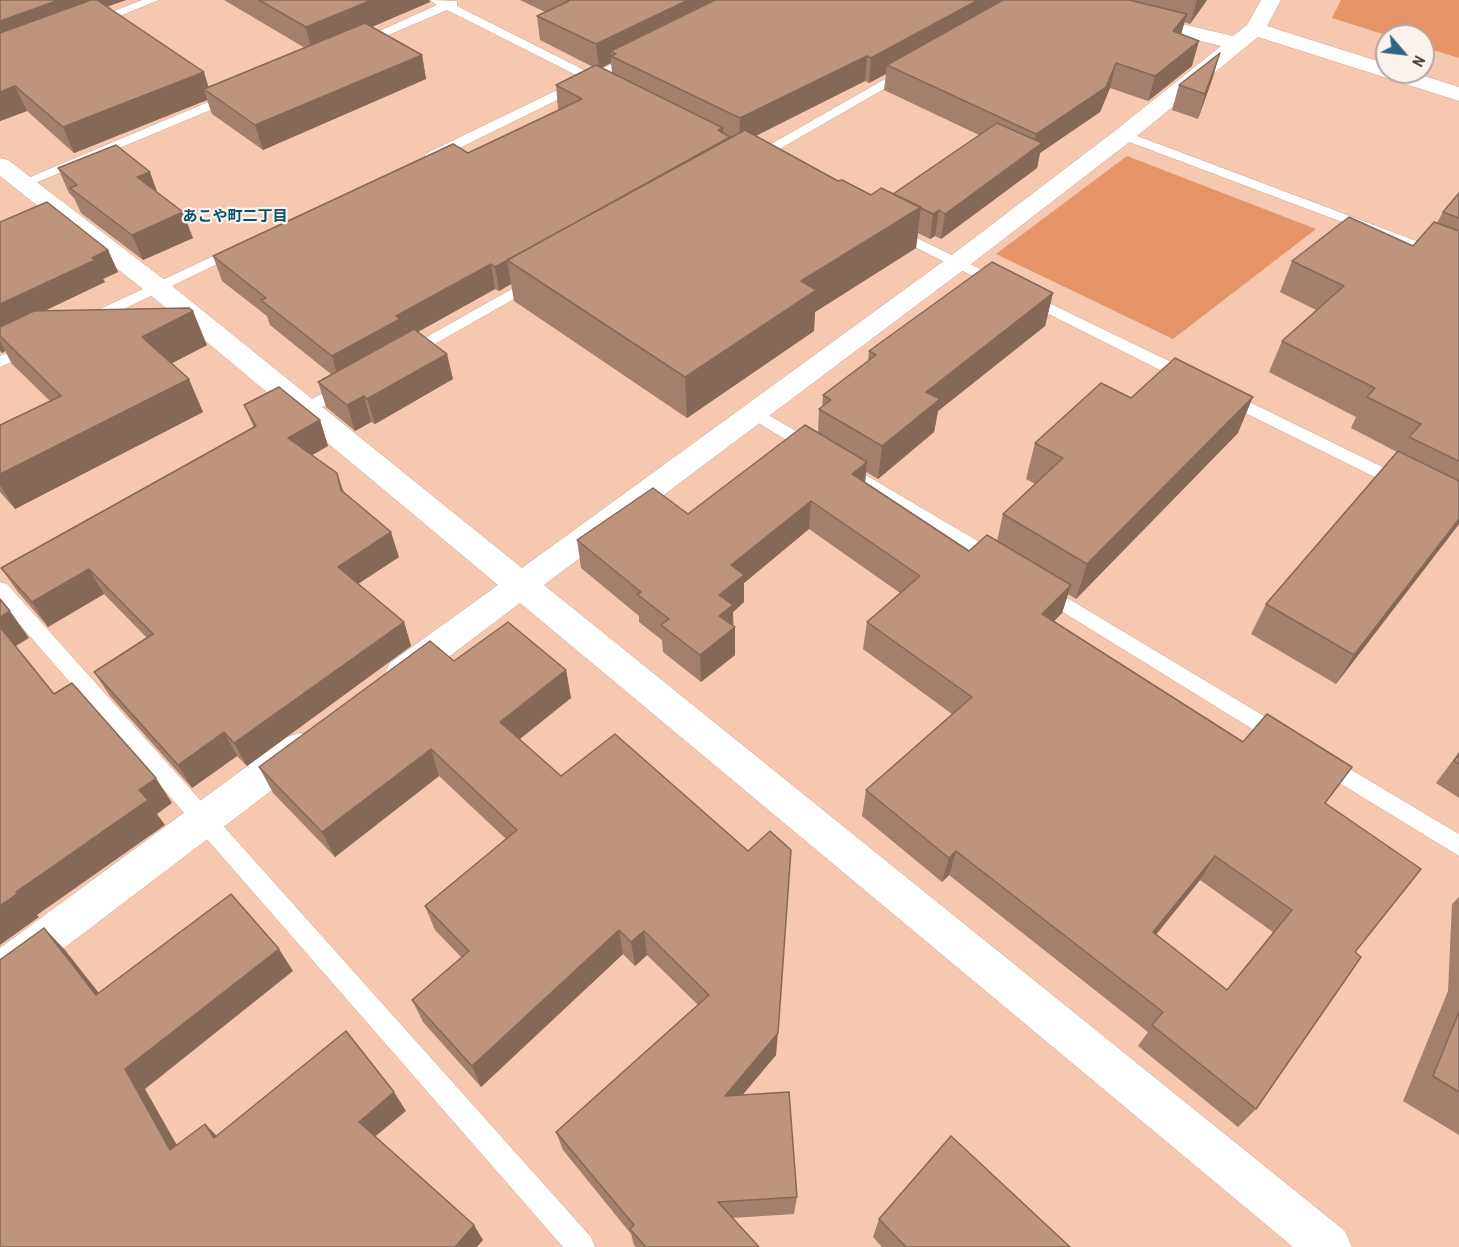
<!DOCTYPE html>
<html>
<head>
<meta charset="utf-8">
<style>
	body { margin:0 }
	#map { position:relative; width:1459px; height:1247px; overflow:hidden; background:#f6c8b0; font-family:"Archivo Narrow",sans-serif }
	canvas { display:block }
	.north { position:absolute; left:1375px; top:24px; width:60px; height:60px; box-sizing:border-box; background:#fcf2ed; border:2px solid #b2a59e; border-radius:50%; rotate:118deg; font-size:16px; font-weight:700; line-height:24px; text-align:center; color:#433127 }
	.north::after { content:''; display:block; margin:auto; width:21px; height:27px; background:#2e6780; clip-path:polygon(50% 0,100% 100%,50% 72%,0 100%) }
</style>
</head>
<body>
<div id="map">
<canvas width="1459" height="1247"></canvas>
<div class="north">N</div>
</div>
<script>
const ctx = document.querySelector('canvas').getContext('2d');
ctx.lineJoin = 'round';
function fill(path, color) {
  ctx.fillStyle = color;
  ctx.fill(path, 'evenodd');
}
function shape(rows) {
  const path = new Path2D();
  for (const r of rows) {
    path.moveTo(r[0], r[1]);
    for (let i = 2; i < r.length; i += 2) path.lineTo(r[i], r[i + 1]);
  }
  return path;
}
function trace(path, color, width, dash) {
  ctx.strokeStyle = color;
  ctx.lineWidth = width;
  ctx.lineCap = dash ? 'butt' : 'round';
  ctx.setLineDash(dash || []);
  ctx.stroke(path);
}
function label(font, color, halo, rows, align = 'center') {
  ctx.font = font + ' "Archivo Narrow","Noto Sans JP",sans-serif';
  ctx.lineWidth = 4.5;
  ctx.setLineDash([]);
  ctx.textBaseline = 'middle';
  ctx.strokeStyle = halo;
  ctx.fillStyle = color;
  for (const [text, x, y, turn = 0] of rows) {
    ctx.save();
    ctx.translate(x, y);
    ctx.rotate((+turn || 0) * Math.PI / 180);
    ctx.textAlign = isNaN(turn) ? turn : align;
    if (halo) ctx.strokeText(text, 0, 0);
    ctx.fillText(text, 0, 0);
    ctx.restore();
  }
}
const green = shape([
	[1341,0,1459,0,1459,58,1423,47,1423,36,1389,36,1332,18],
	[1127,156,1316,229,1173,339,996,254]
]);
const lane = shape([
	[142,0,159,0,97,25,87,22,142,0],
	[430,0,457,1,457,6,592,74,632,54,640,54,642,57,602,78,609,84,608,87,592,83,435,160,425,160,425,154,582,78,447,10,363,46,353,43,437,5,430,0],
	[906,67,912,71,910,74,757,162,752,163,745,159,906,67],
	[232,92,237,93,237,99,28,186,18,186,16,183,232,92],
	[1124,131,1459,257,1459,266,1119,138,1119,132,1124,131],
	[892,226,1005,281,1008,284,1000,289,995,287,887,233,885,230,887,227,892,226],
	[239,244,246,248,244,251,93,324,87,326,79,321,81,318,239,244],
	[535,276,543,281,540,284,412,357,406,358,398,353,535,276],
	[1026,292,1194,373,1196,377,1188,382,1182,381,1021,300,1018,297,1021,294,1026,292],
	[33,341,39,342,41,346,39,350,0,367,0,356,33,341],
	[347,381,355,386,353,390,312,413,300,413,298,409,300,405,347,381],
	[1225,390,1409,480,1412,484,1409,488,1397,488,1219,400,1217,396,1219,392,1225,390],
	[753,406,818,444,821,448,818,452,806,452,747,416,745,412,753,406],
	[842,461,1003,556,1005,561,1003,566,989,566,836,471,833,467,836,463,842,461],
	[0,582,7,584,591,1237,595,1247,563,1247,0,602,0,582],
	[1044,584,1289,731,1292,737,1289,743,1282,746,1275,743,1037,596,1034,591,1037,586,1044,584],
	[1323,753,1459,834,1459,856,1315,768,1312,762,1315,756,1323,753]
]);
const street = shape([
	[1046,0,1081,0,1233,36,1247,25,1261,0,1281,0,1267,26,1387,64,1387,72,1412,72,1459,87,1459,101,1258,37,1132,140,966,268,544,585,1345,1231,1352,1247,1293,1247,520,603,414,683,402,687,390,683,385,673,390,663,498,585,148,293,0,176,0,158,8,160,166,281,522,568,948,258,1116,130,1221,46,1049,4,1046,0],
	[300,733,313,737,318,748,313,759,14,986,0,991,0,948,287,737,300,733]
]);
const wall = shape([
	[0,0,126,0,106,7,209,87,305,48,224,0,429,0,430,2,372,27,422,55,426,79,263,150,212,114,207,100,74,153,27,111,0,121],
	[520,0,1207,0,1190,24,1184,22,1181,34,1192,66,1148,101,1110,88,1100,112,1040,153,1037,168,941,239,935,236,930,239,918,233,916,248,815,312,814,331,687,418,514,301,511,284,499,291,495,289,418,332,453,379,375,424,371,422,355,431,326,407,318,382,332,375,270,325,267,316,222,281,213,256,468,153,560,110,558,109,556,85,593,67,540,40,537,16,545,12],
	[611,63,612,73,601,68],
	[886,74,884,90,979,135,893,194,871,195,838,181,756,136,865,81,869,83],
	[1213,77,1198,119,1172,110,1179,85],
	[58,168,158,193,193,238,143,260,81,213,74,198,69,193],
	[1459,193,1459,524,1336,684,1251,634,1266,604,1397,452,1351,428,1356,417,1269,372,1282,341,1316,310,1280,292,1292,261,1413,246,1437,223,1443,212],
	[0,222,108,250,118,272,103,279,105,282,43,311,207,345,172,363,203,412,15,509,0,492,0,425,50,401,12,364,5,351,2,353,0,351],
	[1053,293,1045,326,938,411,934,432,878,479,866,472,865,482,969,551,997,541,1003,514,1035,484,1026,479,1035,443,1131,398,1238,433,1076,599,1068,594,1062,613,1054,621,1326,803,1355,952,1256,1109,1238,1127,1138,1046,1148,1032,949,875,942,882,862,816,866,790,952,714,863,649,867,622,900,593,809,529,744,583,744,602,733,612,735,655,701,682,663,652,662,640,639,622,639,616,581,568,577,540,688,514,818,432,819,409,822,408,823,395,868,361,869,351],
	[1200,880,1273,932,1227,990,1156,935],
	[244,405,320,420,328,446,312,455,337,473,344,492,399,557,358,584,404,622,411,646,247,766,237,756,192,788,110,696,94,672,147,638,104,594,48,627,18,592,1,568,254,428],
	[454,661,566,670,571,698,520,739,776,1055,742,1095,797,1197,794,1214,732,1218,759,1247,636,1247,634,1245,631,1234,563,1150,556,1132,698,1005,647,955,635,966,623,954,481,1087,423,1022,412,1000,462,958,435,930,425,906,506,839,439,776,335,857,273,793,259,767],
	[1459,752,1459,798,1436,783],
	[1459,897,1459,1135,1403,1101,1448,991,1452,904],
	[879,1219,1070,1247,882,1247,873,1237]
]);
const shadedWall = shape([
	[59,0,126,0,92,12,0,50,0,21],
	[372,0,429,0,430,2,312,52,306,27],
	[688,0,738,0,616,54,611,51,611,63,599,69,596,44],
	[978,0,1017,0,887,65,886,74,869,83,871,58],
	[1197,0,1207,0,1190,24],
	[1187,14,1180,38,1173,31],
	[1199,41,1192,66,1148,101,1155,76],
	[1220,53,1213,77,1198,119,1205,94],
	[422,55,426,79,263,150,255,125],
	[867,56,865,81,739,144,740,118],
	[1116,63,1110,88,1100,112,1040,153,1037,168,941,239,945,214,1033,150,1036,134],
	[204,72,211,95,204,89,207,100,74,153,63,127],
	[15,86,27,111,0,121,0,92],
	[723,128,723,141,507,260,511,284,499,291,495,267],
	[150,172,159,197,137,177],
	[921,207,916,248,815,312,814,331,687,418,685,377,801,281],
	[939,210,935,236,930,239,933,214],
	[183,212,193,238,143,260,132,235],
	[108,250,118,272,103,279,105,282,7,329,0,336,0,304],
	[491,264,495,289,405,339,339,381,332,356,396,316],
	[1053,293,1045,326,938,411,934,432,878,479,882,446,926,392],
	[193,311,207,345,157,371,142,337],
	[0,341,5,351,2,353,0,350],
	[447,354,453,379,375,424,367,399],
	[189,379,203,412,15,509,0,485,0,474],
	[364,396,371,422,355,431,347,405],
	[1253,397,1238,433,1076,599,1087,564],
	[320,420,328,446,298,463,288,438],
	[867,462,864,491,852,474],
	[811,501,809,529,744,583,744,602,733,612,732,629,735,627,735,655,701,682,700,655,719,595,731,565],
	[1459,519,1459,524,1336,684,1354,655],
	[391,532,399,557,347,591,338,567],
	[89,569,104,594,48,627,32,602],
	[1071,585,1062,613,1034,642,1042,614],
	[10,611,29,638,14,647,0,628,0,617],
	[404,622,411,646,247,766,234,743],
	[566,670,571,698,507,749,500,722],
	[224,732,237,756,192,788,178,765],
	[431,749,439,776,335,857,322,832],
	[156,778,172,803,157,814,165,825,37,915,39,917,0,945,0,906,16,892,139,790],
	[956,851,949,875,942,882,949,858],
	[1215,856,1200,880,1139,955,1153,932],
	[44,928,65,950,117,1016,96,995],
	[619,930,623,954,481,1087,472,1066],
	[644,931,647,955,635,966,631,942],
	[279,949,293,971,145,1089,190,1168,170,1150,125,1069],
	[778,1033,776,1055,725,1116,725,1096],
	[394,1092,406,1111,371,1140,359,1122],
	[205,1124,223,1142,214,1138],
	[474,1225,483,1240,477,1247,455,1247]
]);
const building = shape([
	[0,0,59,0,0,21,0,0],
	[91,0,97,0,204,72,63,127,15,86,0,92,0,33,91,0],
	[259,0,372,0,306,27,259,0],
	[567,0,688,0,596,44,537,16,569,1,567,0],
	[715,0,978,0,871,58,867,56,740,118,611,56,616,54,611,51,715,0],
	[1003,0,1129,0,1187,14,1173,31,1199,41,1155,76,1116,63,1106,87,1036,134,887,65,1003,0],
	[365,23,422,55,255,125,204,89,365,23],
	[1220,53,1205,94,1179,85,1220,53],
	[596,65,723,128,718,130,730,137,495,267,491,264,396,316,400,319,332,356,261,300,266,298,213,256,453,144,468,153,582,99,556,85,596,65],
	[997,123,1042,143,945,214,939,210,933,214,893,194,997,123],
	[745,130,838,181,842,180,871,195,881,188,921,207,801,281,816,290,685,377,507,260,745,130],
	[116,145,150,172,137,177,183,212,132,235,70,188,77,185,58,168,116,145],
	[1459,193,1459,218,1443,212,1459,193],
	[47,202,108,250,92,258,95,260,0,304,0,222,47,202],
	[1349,217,1413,246,1434,222,1459,231,1459,461,1409,437,1421,424,1367,397,1375,388,1282,341,1344,286,1292,261,1349,217],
	[992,262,1053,293,926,392,940,399,882,446,819,409,831,400,823,395,876,355,869,351,992,262],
	[189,308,193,311,142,337,189,379,0,474,0,425,61,396,0,336,0,327,34,311,189,308],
	[414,329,447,354,367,399,364,396,347,405,318,382,414,329],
	[1175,358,1253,397,1087,564,1003,514,1063,458,1035,443,1101,383,1131,398,1175,358],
	[279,387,320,420,288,438,337,473,341,490,391,532,338,567,404,622,234,743,224,732,178,765,94,672,153,634,89,569,32,602,1,568,256,426,244,405,279,387],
	[805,425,867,462,852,474,969,551,987,535,1071,585,1042,614,1243,742,1267,714,1352,767,1325,803,1421,869,1355,952,1361,957,1256,1109,1152,1025,1163,1012,956,851,949,858,866,790,972,697,867,622,920,576,811,501,731,565,744,575,719,595,733,605,719,616,735,627,700,655,661,625,669,619,637,594,641,592,577,540,653,488,688,514,805,425],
	[1215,856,1292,910,1227,990,1153,932,1215,856],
	[1398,451,1459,481,1459,519,1354,655,1266,604,1398,451],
	[0,599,10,611,0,617,0,599],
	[508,622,566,670,500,722,561,776,615,734,748,851,770,831,791,850,778,1033,725,1096,789,1092,797,1197,718,1202,759,1247,646,1247,630,1229,634,1225,556,1132,709,995,644,931,631,942,619,930,472,1066,412,1000,469,951,425,906,517,830,431,749,322,832,259,767,430,641,454,661,508,622],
	[0,627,54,694,72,683,156,778,139,790,148,800,16,892,17,894,0,906,0,627],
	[1459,754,1459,764,1454,761,1459,754],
	[231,894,279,949,125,1069,170,1150,205,1124,214,1138,346,1031,394,1092,359,1122,474,1225,455,1247,0,1247,0,960,44,928,96,995,231,894],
	[1459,1012,1459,1092,1433,1076,1459,1012],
	[951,1136,1070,1247,906,1247,879,1219,951,1136]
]);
const farNeighbourhoodnames = [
	["あこや町二丁目",235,217]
];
fill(green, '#e49466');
trace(lane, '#cea28a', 1);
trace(street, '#cea28a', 1);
fill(lane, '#fff');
fill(street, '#fff');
fill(wall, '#a47f6b');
fill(shadedWall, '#866857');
fill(building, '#bf947c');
trace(building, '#866857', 1.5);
label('bold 15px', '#06536e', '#fcf2ed', farNeighbourhoodnames);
</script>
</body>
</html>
